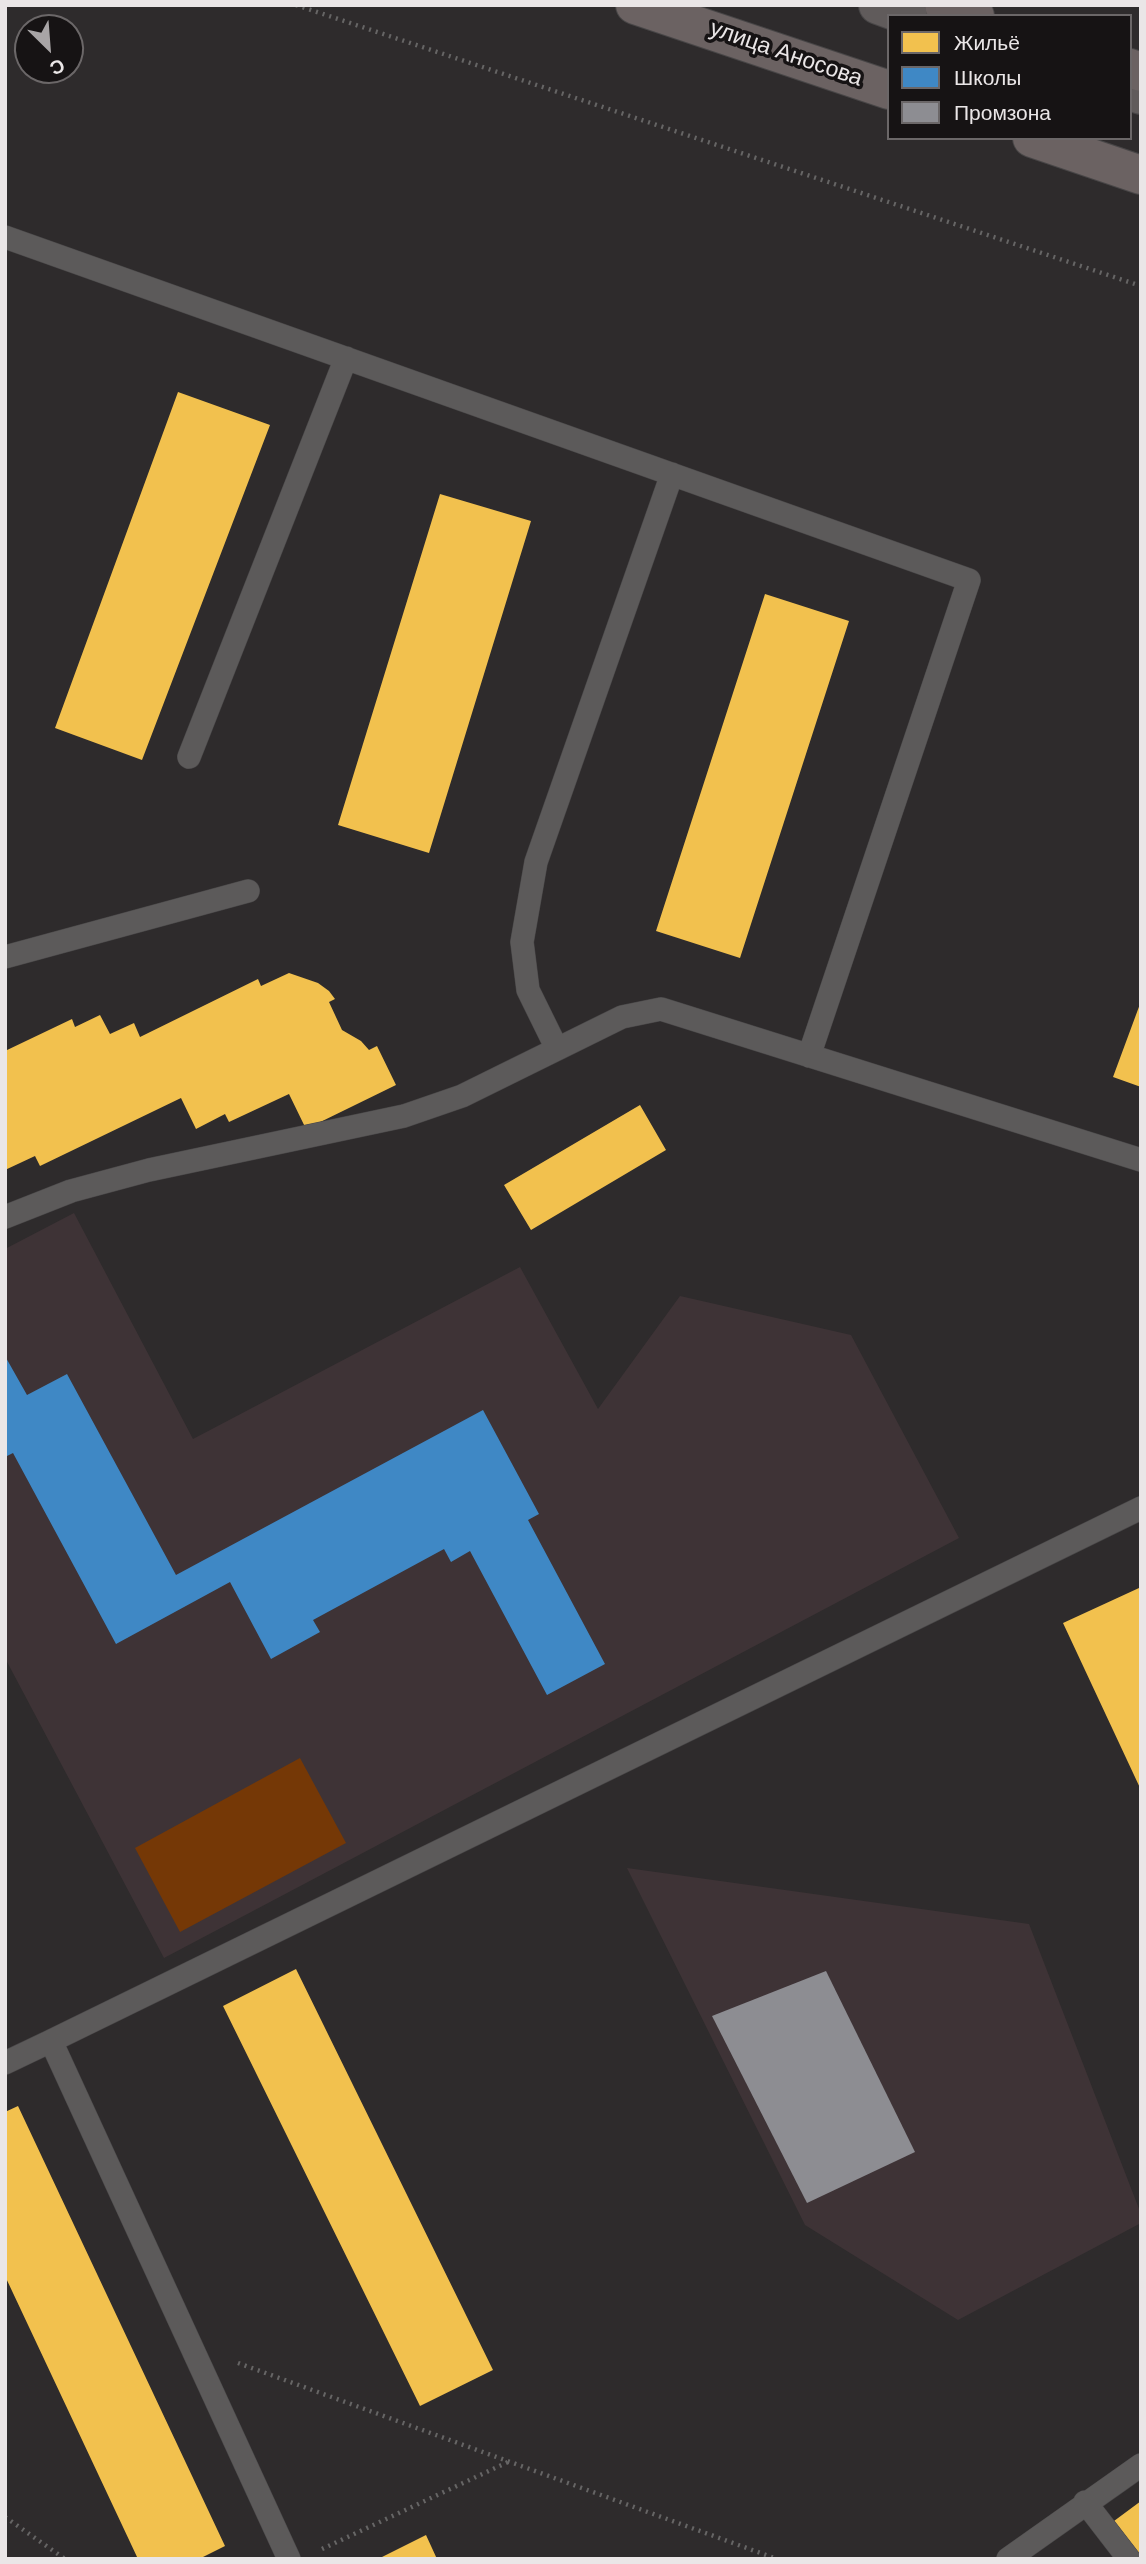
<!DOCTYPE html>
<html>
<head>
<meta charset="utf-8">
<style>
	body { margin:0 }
	#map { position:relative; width:1146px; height:2564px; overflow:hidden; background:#2e2b2c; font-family:Helvetica,sans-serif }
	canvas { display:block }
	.frame { position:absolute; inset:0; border:7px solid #eae6e7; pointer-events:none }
	.legend { position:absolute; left:887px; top:14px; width:245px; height:126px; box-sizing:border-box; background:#161314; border:2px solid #6b6768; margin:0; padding:9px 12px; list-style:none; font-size:21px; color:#eae6e7 }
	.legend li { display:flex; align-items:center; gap:14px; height:35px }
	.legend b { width:35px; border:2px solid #6b6768 }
	.north { position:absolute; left:14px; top:14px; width:70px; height:70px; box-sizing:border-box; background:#161314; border:2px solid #6b6768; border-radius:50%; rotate:155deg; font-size:19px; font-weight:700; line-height:28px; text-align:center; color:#eae6e7 }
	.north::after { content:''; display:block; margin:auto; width:24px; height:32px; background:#a8a5a6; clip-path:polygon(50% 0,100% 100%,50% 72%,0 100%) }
</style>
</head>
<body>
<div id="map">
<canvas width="1146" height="2564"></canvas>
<div class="frame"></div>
<ul class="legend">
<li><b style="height:19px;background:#f2c14e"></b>Жильё</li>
<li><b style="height:19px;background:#3f88c5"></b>Школы</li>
<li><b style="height:19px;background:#8d8d92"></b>Промзона</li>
</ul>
<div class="north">С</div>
</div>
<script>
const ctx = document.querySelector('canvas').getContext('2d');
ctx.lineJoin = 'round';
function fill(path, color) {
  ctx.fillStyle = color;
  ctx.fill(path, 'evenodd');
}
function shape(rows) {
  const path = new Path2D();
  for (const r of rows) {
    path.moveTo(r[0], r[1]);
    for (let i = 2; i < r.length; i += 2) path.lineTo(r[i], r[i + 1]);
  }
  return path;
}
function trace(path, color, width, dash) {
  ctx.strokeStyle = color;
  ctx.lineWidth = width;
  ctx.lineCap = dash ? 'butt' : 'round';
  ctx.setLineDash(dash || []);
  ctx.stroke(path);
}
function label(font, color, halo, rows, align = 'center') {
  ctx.font = font + ' Helvetica,sans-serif';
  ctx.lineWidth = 7;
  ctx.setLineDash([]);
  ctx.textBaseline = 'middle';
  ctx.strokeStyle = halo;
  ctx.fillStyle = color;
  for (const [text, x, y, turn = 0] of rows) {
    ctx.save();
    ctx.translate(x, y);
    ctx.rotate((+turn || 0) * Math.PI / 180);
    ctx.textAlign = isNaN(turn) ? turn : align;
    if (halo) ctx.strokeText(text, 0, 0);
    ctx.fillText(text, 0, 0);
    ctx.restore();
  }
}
const built = shape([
	[74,1213,193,1439,520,1267,598,1409,680,1296,851,1335,959,1538,164,1958,5,1658,5,1249],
	[627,1868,1029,1924,1141,2214,1141,2223,958,2320,805,2225]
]);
const green = shape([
	[300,1758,346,1843,180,1932,135,1848]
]);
const homes = shape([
	[178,392,270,425,142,760,55,728],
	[440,494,531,521,429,853,338,825],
	[765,594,849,621,740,958,656,931],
	[289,973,318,983,329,991,335,999,329,1002,342,1030,361,1041,369,1050,377,1046,396,1085,306,1129,289,1094,229,1122,225,1114,196,1129,181,1098,40,1166,35,1156,5,1170,5,1051,72,1019,75,1027,100,1015,110,1034,134,1023,140,1037,258,979,261,986],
	[1140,1004,1141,1004,1141,1087,1113,1077],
	[640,1105,666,1150,531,1230,504,1185],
	[1139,1588,1141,1593,1141,1790,1063,1623],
	[296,1969,493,2370,420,2406,223,2006],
	[18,2106,225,2546,199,2559,138,2559,5,2276,5,2112],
	[1141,2501,1141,2556,1114,2521],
	[426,2535,437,2559,378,2559]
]);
const schools = shape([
	[5,1356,27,1395,67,1374,176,1575,483,1410,539,1514,528,1520,605,1664,547,1695,470,1551,451,1562,444,1549,313,1620,320,1632,271,1659,230,1582,116,1644,13,1453,5,1457]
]);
const industry = shape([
	[826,1971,915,2152,807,2203,712,2016]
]);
const path = shape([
	[296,5,1141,286],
	[238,2363,777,2559],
	[5,2517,65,2559],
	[322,2549,508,2462]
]);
const lane = shape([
	[5,237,969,580,809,1056],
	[189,757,346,358],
	[5,957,248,891],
	[557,1049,528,990,522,942,536,862,672,474],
	[5,1217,71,1191,149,1170,404,1116,462,1096,622,1017,661,1009,1141,1160],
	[51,2041,1141,1508],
	[5,2063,51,2041,289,2559],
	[1085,2502,1129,2559],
	[1008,2559,1141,2465]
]);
const secondary = shape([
	[878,5,908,16],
	[1130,91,1141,95]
]);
const primary = shape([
	[635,5,889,90],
	[944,5,975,16],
	[1130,68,1141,72],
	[1032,138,1141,175]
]);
const streetNames = [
	["улица Аносова",786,54,19]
];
fill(built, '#3e3336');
fill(green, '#753806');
fill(homes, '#f2c14e');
fill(schools, '#3f88c5');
fill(industry, '#8d8d92');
trace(lane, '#484647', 24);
trace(secondary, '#484647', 40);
trace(primary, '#484647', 40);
trace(path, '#666565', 4.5, [2, 5]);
trace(lane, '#5c5a5a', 23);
trace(secondary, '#605b5b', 38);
trace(primary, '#6b6262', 38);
label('23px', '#eae6e7', '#161314', streetNames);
</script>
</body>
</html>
